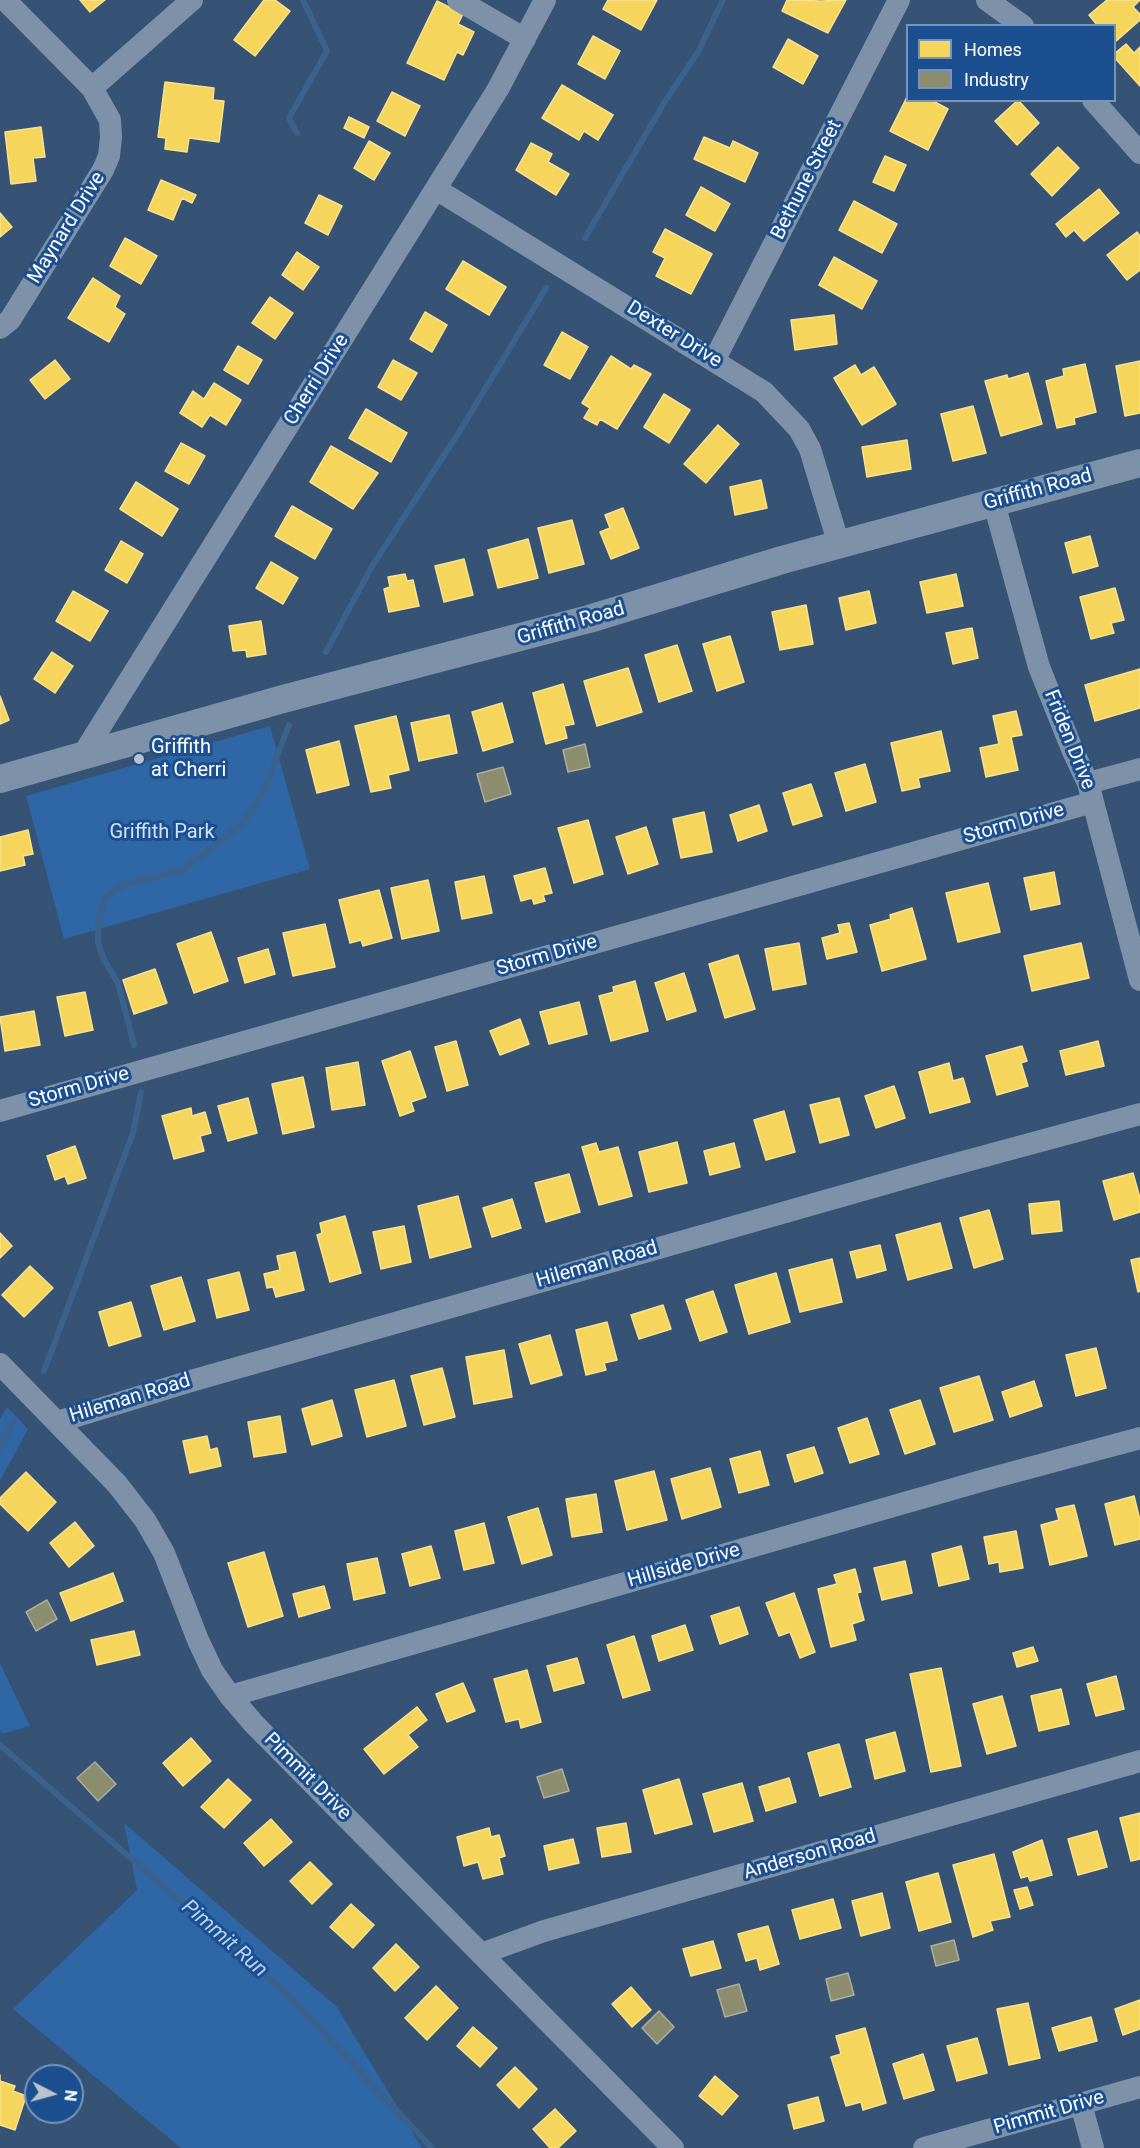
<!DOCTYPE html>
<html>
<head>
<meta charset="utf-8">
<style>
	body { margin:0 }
	#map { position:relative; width:1140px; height:2148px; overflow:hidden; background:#365274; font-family:Roboto,sans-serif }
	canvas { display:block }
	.legend { position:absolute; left:906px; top:24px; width:210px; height:78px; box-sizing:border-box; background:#1b4f8f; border:2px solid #7695bc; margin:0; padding:8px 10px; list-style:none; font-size:18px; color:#fff }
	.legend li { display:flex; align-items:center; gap:12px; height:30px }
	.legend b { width:30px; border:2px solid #7695bc }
	.north { position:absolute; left:24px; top:2064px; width:60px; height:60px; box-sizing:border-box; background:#1b4f8f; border:2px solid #7695bc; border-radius:50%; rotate:96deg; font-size:16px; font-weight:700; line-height:24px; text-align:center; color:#fff }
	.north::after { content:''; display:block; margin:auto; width:21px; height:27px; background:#b9c2ce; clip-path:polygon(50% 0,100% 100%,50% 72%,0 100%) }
</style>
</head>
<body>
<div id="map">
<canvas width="1140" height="2148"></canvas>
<ul class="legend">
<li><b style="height:16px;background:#f6d55c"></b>Homes</li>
<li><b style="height:16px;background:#8c8c6e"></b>Industry</li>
</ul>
<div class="north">N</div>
</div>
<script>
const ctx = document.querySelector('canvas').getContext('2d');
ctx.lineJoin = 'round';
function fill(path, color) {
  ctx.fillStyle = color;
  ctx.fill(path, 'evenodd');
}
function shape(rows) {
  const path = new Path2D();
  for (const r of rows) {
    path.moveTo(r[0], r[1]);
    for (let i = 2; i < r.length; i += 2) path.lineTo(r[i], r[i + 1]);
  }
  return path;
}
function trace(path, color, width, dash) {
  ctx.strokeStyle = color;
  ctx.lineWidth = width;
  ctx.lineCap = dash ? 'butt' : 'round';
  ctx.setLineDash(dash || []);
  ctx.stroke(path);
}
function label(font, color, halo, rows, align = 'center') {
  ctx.font = font + ' Roboto,sans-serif';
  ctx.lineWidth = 6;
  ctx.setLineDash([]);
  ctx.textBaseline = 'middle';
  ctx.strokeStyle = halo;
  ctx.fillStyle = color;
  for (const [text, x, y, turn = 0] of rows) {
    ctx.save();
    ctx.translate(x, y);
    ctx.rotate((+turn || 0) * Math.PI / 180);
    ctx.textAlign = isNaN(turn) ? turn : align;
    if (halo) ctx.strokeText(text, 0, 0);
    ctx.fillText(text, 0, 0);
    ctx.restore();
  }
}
const green = shape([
	[270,726,310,869,64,939,26,796],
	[7,1407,28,1429,0,1481,0,1419],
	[0,1663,30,1726,2,1734,0,1730],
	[124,1823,337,2007,422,2148,181,2148,13,2009,137,1890]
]);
const homes = shape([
	[80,0,105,0,90,12,80,0],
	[264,0,275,0,290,11,255,56,234,40,264,0],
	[608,0,657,0,641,30,603,9,608,0],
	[787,0,821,1,846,0,828,33,782,11,787,0],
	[1107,0,1140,0,1133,7,1140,14,1140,20,1114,43,1114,26,1098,26,1089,15,1107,0],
	[437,1,463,14,458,24,474,32,463,55,457,52,444,80,407,63,437,1],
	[593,36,620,51,605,79,578,64,593,36],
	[788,39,818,56,803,84,773,67,788,39],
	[1126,44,1134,53,1140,47,1140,86,1114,57,1114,54,1126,44],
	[165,82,214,88,213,100,224,101,219,142,189,138,187,152,165,149,166,138,158,137,165,82],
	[562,85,613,115,598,140,584,131,579,140,542,118,562,85],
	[392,92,420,106,405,136,377,121,392,92],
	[908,95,908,100,931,100,948,109,928,150,890,131,908,95],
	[1018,100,1039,123,1017,145,995,121,1018,100],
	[349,117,369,127,364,138,344,128,349,117],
	[41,127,45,157,33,158,36,181,11,184,5,132,41,127],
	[704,137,730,148,733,141,758,153,745,182,694,159,704,137],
	[369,141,390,153,374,180,354,168,369,141],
	[531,143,552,154,548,162,569,174,556,195,516,170,531,143],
	[1058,147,1079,168,1052,196,1031,174,1058,147],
	[885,156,906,165,894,191,873,182,885,156],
	[161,180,196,195,192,203,182,198,173,220,148,210,161,180],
	[701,187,730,204,715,231,686,215,701,187],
	[1099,189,1119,213,1084,241,1074,230,1066,237,1056,224,1099,189],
	[319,195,342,206,328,235,305,223,319,195],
	[854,201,897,224,882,253,839,230,854,201],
	[0,213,12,227,0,237,0,213],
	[665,229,712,254,691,294,656,276,665,258,653,252,665,229],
	[1137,232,1140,236,1140,270,1127,280,1107,255,1137,232],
	[125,238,157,256,141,284,110,266,125,238],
	[297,252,319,267,303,290,282,275,297,252],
	[834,257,877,281,862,309,819,285,834,257],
	[463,261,506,287,489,315,446,289,463,261],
	[93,278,120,296,115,307,125,314,109,342,68,318,93,278],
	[270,297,293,313,275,339,252,323,270,297],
	[425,312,447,325,432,352,410,339,425,312],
	[834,315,837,344,795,350,791,320,834,315],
	[562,332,588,347,570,379,544,365,562,332],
	[238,346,262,360,248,384,224,370,238,346],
	[611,356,631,369,634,365,651,374,617,429,600,419,597,425,584,418,590,408,582,403,611,356],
	[55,360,70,379,45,399,30,380,55,360],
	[393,360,417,373,401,400,378,387,393,360],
	[1140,361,1140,413,1125,416,1116,366,1140,361],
	[1085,364,1096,412,1074,418,1075,424,1057,428,1046,381,1064,376,1063,369,1085,364],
	[855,365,861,375,874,367,896,404,862,425,834,378,855,365],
	[1028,373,1042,424,1001,436,985,381,1007,375,1008,379,1028,373],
	[214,383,241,400,226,425,210,415,202,427,180,413,193,391,204,399,214,383],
	[664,394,690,410,669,443,644,427,664,394],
	[973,406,986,453,953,461,941,414,973,406],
	[366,409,407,433,391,462,349,438,366,409],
	[718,425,739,444,706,483,684,464,718,425],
	[907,440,911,469,867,477,862,447,907,440],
	[181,443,205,456,189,484,165,471,181,443],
	[331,446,378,473,353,509,310,482,331,446],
	[761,480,767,508,735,515,730,487,761,480],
	[136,482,178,509,162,536,120,509,136,482],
	[292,506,332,529,315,559,275,536,292,506],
	[623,508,639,548,611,559,600,532,610,528,605,515,623,508],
	[572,520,584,564,549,573,538,528,572,520],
	[1090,536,1098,566,1073,573,1065,543,1090,536],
	[528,539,538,578,498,588,488,550,528,539],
	[121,541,143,554,127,583,105,570,121,541],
	[464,559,473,595,444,602,435,566,464,559],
	[271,562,298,578,283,604,256,588,271,562],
	[405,574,407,581,413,580,419,606,389,612,384,589,390,587,388,577,405,574],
	[956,574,963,606,927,613,920,582,956,574],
	[1115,588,1124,620,1111,623,1114,633,1091,639,1080,597,1115,588],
	[73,591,108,611,90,641,56,621,73,591],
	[869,591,876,623,846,630,839,598,869,591],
	[806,605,813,644,780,650,772,612,806,605],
	[261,621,266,654,247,657,246,650,233,651,229,626,261,621],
	[972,628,978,658,953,664,946,633,972,628],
	[730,636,744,682,717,691,703,644,730,636],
	[677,645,692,691,659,702,645,655,677,645],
	[52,652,73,666,55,693,34,679,52,652],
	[628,668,642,712,597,726,584,681,628,668],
	[1140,669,1140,708,1095,721,1085,685,1140,669],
	[563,684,574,724,564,726,567,738,546,744,533,693,563,684],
	[0,696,9,720,0,724,0,696],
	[502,703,513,742,483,751,472,712,502,703],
	[1016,711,1022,735,1011,737,1018,770,986,777,980,748,999,744,993,716,1016,711],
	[449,715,457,753,419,761,411,723,449,715],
	[396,716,409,770,388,775,391,788,371,792,355,726,396,716],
	[941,731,950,771,918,778,920,787,902,791,891,743,941,731],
	[339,741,349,785,317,793,306,750,339,741],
	[865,764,876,802,846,811,835,773,865,764],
	[811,784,822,816,793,825,783,793,811,784],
	[759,805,767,831,738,841,730,815,759,805],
	[704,812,712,852,681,858,673,819,704,812],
	[588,820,603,874,574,883,558,828,588,820],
	[646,827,658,864,628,874,616,837,646,827],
	[28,830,33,854,23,856,25,865,0,871,0,837,28,830],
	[545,868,552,893,543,895,545,901,534,904,532,898,521,901,514,876,545,868],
	[1054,872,1060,904,1031,910,1024,878,1054,872],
	[484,876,492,913,462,919,455,882,484,876],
	[428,880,439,931,402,939,391,888,428,880],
	[988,883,1000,932,958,942,946,893,988,883],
	[379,890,392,938,363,946,361,940,350,943,339,900,379,890],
	[912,908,926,959,882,971,870,925,891,919,890,915,912,908],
	[849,923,857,952,827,959,822,938,840,933,838,925,849,923],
	[325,924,335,967,293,976,283,933,325,924],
	[211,932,228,981,194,993,177,944,211,932],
	[799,943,806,984,773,990,765,949,799,943],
	[1081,943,1089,978,1032,991,1024,956,1081,943],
	[268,949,275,974,245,983,238,958,268,949],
	[738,955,755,1009,725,1018,709,964,738,955],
	[155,969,167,1003,134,1014,123,980,155,969],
	[684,973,696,1011,667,1020,655,983,684,973],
	[635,981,648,1031,611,1041,599,996,614,992,613,987,635,981],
	[85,992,93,1030,65,1036,57,997,85,992],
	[579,1002,587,1034,549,1044,540,1012,579,1002],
	[34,1011,40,1045,5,1051,0,1017,34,1011],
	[520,1019,529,1044,500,1055,490,1031,520,1019],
	[456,1041,468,1085,447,1091,435,1047,456,1041],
	[1098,1041,1104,1066,1066,1075,1060,1051,1098,1041],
	[1022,1046,1027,1061,1021,1063,1028,1086,997,1095,986,1056,1022,1046],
	[410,1051,426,1097,411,1102,414,1111,400,1116,382,1061,410,1051],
	[358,1062,365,1105,332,1110,326,1068,358,1062],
	[949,1063,953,1081,963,1078,970,1102,930,1113,919,1072,949,1063],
	[303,1077,314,1127,283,1134,272,1084,303,1077],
	[894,1086,905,1118,876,1128,865,1096,894,1086],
	[248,1098,257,1133,228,1141,218,1106,248,1098],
	[839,1098,849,1135,820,1143,810,1105,839,1098],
	[191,1108,192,1116,205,1112,211,1133,200,1136,204,1151,174,1159,162,1116,191,1108],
	[784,1111,795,1152,766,1160,754,1120,784,1111],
	[677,1142,687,1183,649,1192,639,1152,677,1142],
	[596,1143,599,1152,618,1147,632,1196,599,1205,582,1147,596,1143],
	[734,1143,740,1167,710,1175,704,1151,734,1143],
	[75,1146,86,1178,68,1184,65,1176,55,1180,47,1156,75,1146],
	[1133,1173,1140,1198,1140,1212,1114,1220,1103,1181,1133,1173],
	[569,1174,580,1212,546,1222,535,1183,569,1174],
	[458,1196,471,1247,430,1258,418,1206,458,1196],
	[512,1199,521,1228,492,1237,483,1208,512,1199],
	[1059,1201,1062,1231,1032,1234,1029,1204,1059,1201],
	[989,1210,1003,1259,974,1268,960,1218,989,1210],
	[345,1216,361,1273,330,1282,317,1235,322,1233,320,1223,345,1216],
	[940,1223,952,1268,908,1280,896,1235,940,1223],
	[404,1226,411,1262,381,1269,373,1232,404,1226],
	[0,1233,12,1246,0,1258,0,1233],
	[880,1245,886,1270,857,1278,850,1252,880,1245],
	[295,1252,304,1290,276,1297,273,1287,267,1288,264,1274,280,1270,277,1256,295,1252],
	[1140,1258,1140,1291,1138,1292,1131,1260,1140,1258],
	[832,1259,842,1302,800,1312,789,1270,832,1259],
	[30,1266,53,1288,24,1317,2,1295,30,1266],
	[239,1272,249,1310,217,1318,208,1280,239,1272],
	[776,1273,790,1322,749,1334,735,1285,776,1273],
	[181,1277,195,1321,164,1330,151,1286,181,1277],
	[713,1291,727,1332,700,1341,686,1300,713,1291],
	[131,1302,141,1336,109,1346,99,1312,131,1302],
	[663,1305,671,1329,639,1339,631,1315,663,1305],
	[607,1322,617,1360,604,1363,606,1370,586,1375,576,1330,607,1322],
	[550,1335,562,1375,531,1384,519,1344,550,1335],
	[1096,1348,1106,1388,1076,1396,1066,1355,1096,1348],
	[504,1350,512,1397,474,1404,466,1357,504,1350],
	[442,1368,455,1417,424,1425,411,1376,442,1368],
	[979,1376,993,1420,954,1432,940,1388,979,1376],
	[394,1380,406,1426,367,1437,355,1390,394,1380],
	[1034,1381,1042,1406,1010,1417,1002,1392,1034,1381],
	[332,1400,342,1436,312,1445,302,1409,332,1400],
	[920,1400,935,1444,905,1454,890,1410,920,1400],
	[280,1416,286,1452,254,1457,248,1422,280,1416],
	[867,1418,879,1454,850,1463,838,1428,867,1418],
	[207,1436,210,1450,217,1448,221,1466,190,1473,183,1441,207,1436],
	[814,1447,823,1473,795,1482,787,1455,814,1447],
	[760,1451,769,1485,739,1493,730,1459,760,1451],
	[710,1468,721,1507,682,1519,671,1479,710,1468],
	[654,1471,667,1520,627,1530,615,1481,654,1471],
	[26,1472,56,1502,28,1531,0,1504,0,1498,26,1472],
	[596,1494,602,1532,572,1537,566,1499,596,1494],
	[1134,1496,1140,1520,1140,1539,1115,1545,1105,1504,1134,1496],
	[1074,1505,1087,1556,1050,1565,1041,1525,1059,1520,1056,1509,1074,1505],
	[538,1508,552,1555,522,1564,508,1517,538,1508],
	[75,1522,94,1546,69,1567,50,1543,75,1522],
	[484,1523,494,1563,464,1570,455,1531,484,1523],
	[1016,1531,1023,1568,1000,1572,999,1562,989,1564,984,1537,1016,1531],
	[431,1546,440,1578,410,1586,402,1554,431,1546],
	[961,1546,969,1579,939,1586,932,1554,961,1546],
	[264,1552,283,1616,248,1627,228,1563,264,1552],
	[377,1558,385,1593,354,1600,347,1564,377,1558],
	[905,1561,912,1593,882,1600,874,1568,905,1561],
	[855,1569,861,1592,857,1593,864,1620,852,1624,856,1640,831,1647,818,1589,837,1584,834,1575,855,1569],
	[113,1573,123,1601,71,1621,60,1593,113,1573],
	[324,1586,330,1608,299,1617,293,1594,324,1586],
	[794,1593,815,1652,800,1658,790,1632,779,1636,766,1603,794,1593],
	[739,1607,748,1634,720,1644,711,1616,739,1607],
	[685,1625,693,1650,659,1661,652,1636,685,1625],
	[134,1631,140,1655,97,1665,91,1640,134,1631],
	[634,1636,650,1690,623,1698,607,1645,634,1636],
	[1033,1647,1038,1661,1017,1667,1013,1653,1033,1647],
	[577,1658,584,1683,554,1691,547,1666,577,1658],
	[941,1668,961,1766,931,1772,910,1674,941,1668],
	[527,1670,541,1722,521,1728,519,1719,506,1722,494,1679,527,1670],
	[1116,1676,1124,1709,1096,1716,1087,1684,1116,1676],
	[463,1683,475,1711,447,1722,436,1694,463,1683],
	[1061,1689,1069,1724,1039,1731,1031,1696,1061,1689],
	[1002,1696,1016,1746,987,1754,973,1704,1002,1696],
	[417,1707,427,1720,408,1735,418,1747,384,1774,364,1749,417,1707],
	[895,1732,905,1771,875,1779,866,1740,895,1732],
	[191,1738,211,1761,183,1786,163,1763,191,1738],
	[839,1744,851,1787,820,1796,808,1753,839,1744],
	[789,1778,796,1802,766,1811,759,1787,789,1778],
	[228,1779,251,1800,224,1828,201,1807,228,1779],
	[679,1779,692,1824,655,1834,643,1790,679,1779],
	[742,1783,753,1821,714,1832,703,1794,742,1783],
	[1140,1813,1140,1859,1131,1861,1120,1818,1140,1813],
	[271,1819,292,1842,264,1866,244,1843,271,1819],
	[626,1823,631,1852,602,1857,597,1828,626,1823],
	[489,1828,491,1837,499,1835,505,1856,499,1858,503,1874,483,1879,478,1862,464,1866,457,1837,489,1828],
	[1097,1831,1107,1867,1078,1875,1068,1839,1097,1831],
	[573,1839,579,1863,549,1870,544,1846,573,1839],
	[1042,1840,1052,1875,1030,1881,1028,1876,1021,1878,1013,1852,1042,1840],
	[994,1854,1010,1917,990,1921,993,1930,973,1937,953,1865,994,1854],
	[310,1862,332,1884,312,1904,290,1881,310,1862],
	[938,1873,951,1922,919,1931,906,1882,938,1873],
	[1027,1887,1033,1905,1020,1909,1014,1890,1027,1887],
	[882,1893,890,1928,861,1936,852,1901,882,1893],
	[833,1899,841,1928,800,1939,792,1910,833,1899],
	[351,1904,374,1925,353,1948,330,1927,351,1904],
	[768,1926,779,1964,760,1970,757,1958,746,1961,738,1934,768,1926],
	[713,1941,721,1968,691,1976,683,1949,713,1941],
	[396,1944,419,1967,395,1991,373,1968,396,1944],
	[436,1986,458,2008,427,2040,405,2018,436,1986],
	[631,1987,651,2010,632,2027,612,2004,631,1987],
	[1140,2000,1140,2029,1123,2035,1115,2009,1140,2000],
	[1028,2003,1040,2058,1009,2065,997,2009,1028,2003],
	[1091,2017,1097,2041,1059,2051,1052,2028,1091,2017],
	[473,2027,497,2048,480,2067,457,2046,473,2027],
	[865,2028,886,2103,863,2110,861,2102,846,2106,831,2057,841,2054,836,2036,865,2028],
	[977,2038,987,2073,957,2081,947,2046,977,2038],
	[923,2054,934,2090,904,2099,893,2064,923,2054],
	[515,2067,537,2089,519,2108,497,2085,515,2067],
	[0,2075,0,2081,15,2086,13,2091,26,2096,15,2130,0,2125,0,2075],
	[715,2076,738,2096,722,2115,699,2096,715,2076],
	[818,2097,824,2121,794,2129,788,2105,818,2097],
	[555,2109,576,2131,558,2148,550,2148,533,2129,555,2109]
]);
const industry = shape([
	[585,744,590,767,568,772,563,750,585,744],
	[503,767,511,794,485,802,477,774,503,767],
	[47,1600,57,1619,36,1631,26,1612,47,1600],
	[95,1762,116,1784,98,1801,77,1778,95,1762],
	[562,1769,569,1791,544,1798,537,1777,562,1769],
	[954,1940,959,1960,936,1966,931,1946,954,1940],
	[848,1973,854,1995,831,2001,826,1979,848,1973],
	[739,1984,747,2011,725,2017,717,1990,739,1984],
	[659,2011,674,2027,657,2044,642,2028,659,2011]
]);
const stream = shape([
	[297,133,289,118,327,51,303,0],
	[585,238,664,103,698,52,723,0],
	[326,652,371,568,461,429,546,288],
	[134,1045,118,983,104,960,98,943,98,918,107,897,123,885,183,870,243,823,265,788,289,725],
	[44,1371,133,1133,141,1092],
	[0,1448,13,1423],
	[0,1745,284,1991,432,2148]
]);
const minor = shape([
	[458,0,525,39],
	[987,0,1023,26],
	[92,88,192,0],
	[1093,100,1140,153],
	[436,189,764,392,799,429,810,449,839,545],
	[0,328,10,320,103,170,109,156,111,137,110,120,92,88,5,0],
	[715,359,899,0],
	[994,503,1039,667,1072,749,1088,783,1140,980],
	[82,756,498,89,545,0],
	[1088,783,1140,769],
	[0,1111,1093,802],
	[0,1364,117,1484,145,1520,164,1553,198,1640,212,1670,230,1696,254,1724,673,2148],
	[57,1422,191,1381,937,1169,1140,1114],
	[230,1696,988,1479,1140,1438],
	[481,1954,544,1931,1140,1761],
	[1081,2104,1093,2148],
	[924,2148,1140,2087]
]);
const tertiary = shape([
	[0,779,283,699,589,619,782,560,1140,463]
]);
const markers = [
	[139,759,6,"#b9c2ce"]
];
const streetNames = [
	["Bethune Street",807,180,-63],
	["Maynard Drive",67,228,-58],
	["Dexter Drive",674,335,32],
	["Cherri Drive",317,380,-58],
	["Griffith Road",1038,490,-15],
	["Griffith Road",571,624,-16],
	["Friden Drive",1069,740,68],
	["Storm Drive",1014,824,-16],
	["Storm Drive",547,956,-16],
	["Storm Drive",79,1088,-16],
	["Hileman Road",597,1265,-16],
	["Hileman Road",130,1399,-17],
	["Hillside Drive",684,1566,-16],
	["Pimmit Drive",307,1777,45],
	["Anderson Road",810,1855,-16],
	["Pimmit Drive",1049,2113,-16]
];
const poiNames = [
	["Griffith",151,748],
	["at Cherri",151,771]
];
const parkNames = [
	["Griffith Park",162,833]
];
const waterNames = [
	["Pimmit Run",224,1939,41]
];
fill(green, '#2f66a5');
fill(homes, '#f6d55c');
trace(homes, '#f9e28d', 1.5);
fill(industry, '#8c8c6e');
trace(industry, '#aeae9a', 1.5);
trace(stream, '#3b618d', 6);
trace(minor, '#7d92a8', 22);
trace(tertiary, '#7d92a8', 28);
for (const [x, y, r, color] of markers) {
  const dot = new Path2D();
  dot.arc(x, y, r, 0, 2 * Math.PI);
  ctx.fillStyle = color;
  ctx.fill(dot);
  trace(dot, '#1b4f8f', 2);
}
label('20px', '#fff', '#1b4f8f', streetNames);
label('20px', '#fff', '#1b4f8f', poiNames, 'left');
label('20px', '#cfe3fa', '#1b4f8f', parkNames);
label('italic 21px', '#b5d3f5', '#1b4f8f', waterNames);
</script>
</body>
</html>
